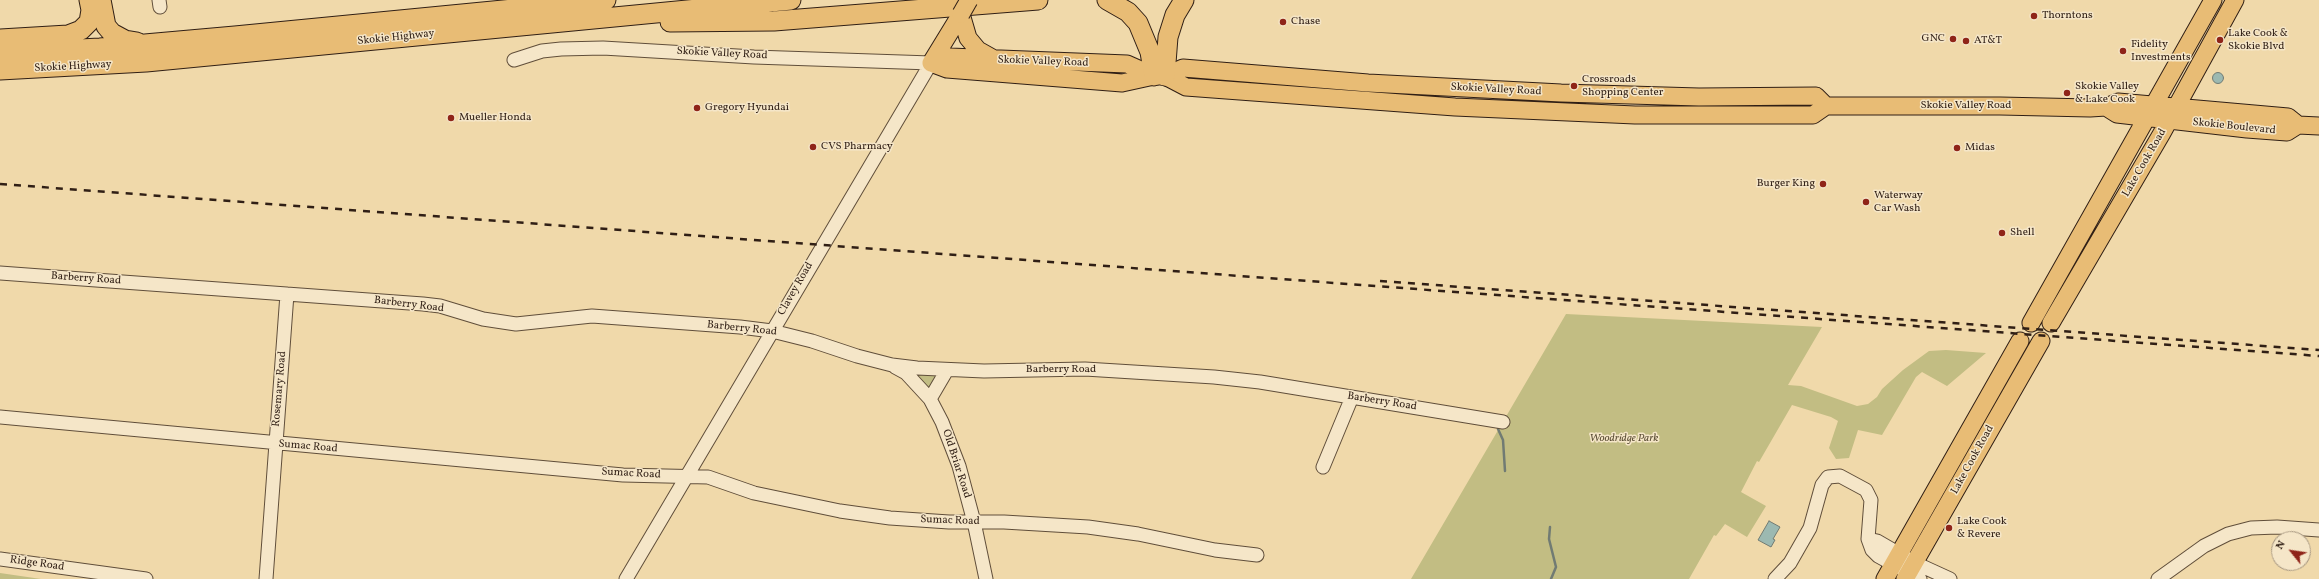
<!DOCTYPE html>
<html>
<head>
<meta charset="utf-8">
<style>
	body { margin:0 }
	#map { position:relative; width:2319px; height:579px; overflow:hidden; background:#f0d9aa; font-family:Vollkorn,serif }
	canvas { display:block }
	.north { position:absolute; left:2271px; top:531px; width:40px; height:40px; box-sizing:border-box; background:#f5e6c8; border:1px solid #a69680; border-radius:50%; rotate:300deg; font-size:11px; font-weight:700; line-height:16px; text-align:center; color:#301f15 }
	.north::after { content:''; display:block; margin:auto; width:14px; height:18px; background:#8f2418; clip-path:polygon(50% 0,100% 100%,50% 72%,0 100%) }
</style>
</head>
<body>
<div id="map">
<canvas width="2319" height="579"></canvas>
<div class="north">N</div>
</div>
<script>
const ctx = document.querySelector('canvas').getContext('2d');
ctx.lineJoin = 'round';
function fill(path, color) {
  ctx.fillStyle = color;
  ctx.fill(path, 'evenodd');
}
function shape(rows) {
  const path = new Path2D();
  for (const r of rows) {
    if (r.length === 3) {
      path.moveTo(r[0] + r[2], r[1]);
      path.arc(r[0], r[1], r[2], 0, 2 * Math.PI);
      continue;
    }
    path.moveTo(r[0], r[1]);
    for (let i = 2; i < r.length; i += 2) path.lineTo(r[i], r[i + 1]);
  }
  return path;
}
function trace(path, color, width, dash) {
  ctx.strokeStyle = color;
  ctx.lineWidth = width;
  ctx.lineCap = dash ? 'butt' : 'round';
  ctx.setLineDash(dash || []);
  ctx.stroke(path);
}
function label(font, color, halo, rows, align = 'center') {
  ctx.font = font + ' Vollkorn,serif';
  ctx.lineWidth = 3;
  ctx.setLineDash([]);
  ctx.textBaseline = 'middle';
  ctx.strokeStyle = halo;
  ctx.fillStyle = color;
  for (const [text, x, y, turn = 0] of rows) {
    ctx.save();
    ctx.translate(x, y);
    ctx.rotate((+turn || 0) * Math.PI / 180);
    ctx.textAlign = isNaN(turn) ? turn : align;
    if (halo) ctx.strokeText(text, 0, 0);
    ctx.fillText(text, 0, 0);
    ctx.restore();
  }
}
const green = shape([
	[1566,314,1822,327,1788,385,1801,386,1857,406,1868,404,1877,397,1882,389,1903,370,1929,351,1946,350,1986,353,1947,386,1922,372,1916,377,1882,435,1858,430,1849,458,1836,459,1829,448,1838,421,1831,417,1792,405,1759,462,1757,461,1741,492,1766,506,1747,537,1725,524,1716,536,1714,535,1689,579,1411,579],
	[915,374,936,374,936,376,928,389],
	[0,573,41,579,0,579]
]);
const water = shape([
	[2218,78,5.5],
	[1769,521,1780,527,1773,539,1775,540,1771,547,1758,540,1769,521]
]);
const stream = shape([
	[1498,429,1503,440,1505,471],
	[1550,527,1549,539,1556,567,1551,579]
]);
const minor = shape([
	[159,0,160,7],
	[514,60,542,51,561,49,603,48,754,57,931,63,626,579],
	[0,273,423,304,440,306,483,319,516,324,592,316,740,327,772,331,812,341,857,356,892,365,917,368,984,371,1085,369,1214,377,1260,382,1503,422],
	[895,367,906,373,930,399,942,422,959,466,974,522,986,579],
	[930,399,947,370],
	[0,417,623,475,708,477,754,493,840,511,890,518,949,522,1004,522,1088,527,1138,534,1215,550,1257,555],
	[1323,467,1352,397],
	[1868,539,1877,541,1915,563,1950,579],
	[0,559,146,579],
	[266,579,287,294],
	[1775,579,1790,563,1810,528,1822,485,1828,477,1840,476,1866,490,1871,500,1868,539,1872,550,1878,556,1920,579],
	[2158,579,2204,546,2228,534,2251,528,2277,527,2319,530]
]);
const major = shape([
	[961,14,968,38,978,50,994,59],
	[931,63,947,69,1122,83,1154,76,1165,76,1186,87,1455,107,1635,115,1813,115,1826,106,2000,106,2090,108,2106,107,2118,102,2288,117,2298,125],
	[931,63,950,57,1127,64,1154,76],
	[931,63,961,14],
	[1165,76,1183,68,1368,83,1561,93,1699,97,1816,96,1826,106],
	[2106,107,2117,114,2247,129,2287,132,2298,125,2319,126],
	[2031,323,2213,0],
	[2051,323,2162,133,2235,0],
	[1885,579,2020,341],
	[1905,579,2041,341]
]);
const highway = shape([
	[101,0,106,26,112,33,125,40,137,42],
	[1107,0,1128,12,1138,23,1150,52,1154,76],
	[670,22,774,21,1038,0],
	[0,39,68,35,81,30,89,22,91,10,89,0],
	[0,53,100,48,235,36,606,0],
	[0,70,146,62,791,0],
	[1165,76,1168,37,1175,15,1184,0]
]);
const rail = shape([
	[0,184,2319,356],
	[1380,281,2319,350]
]);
const majorBridge = shape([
	[961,14,969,0]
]);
const markers = [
	[2034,16,4,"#8f2418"],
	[1283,22,4,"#8f2418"],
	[1953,39,4,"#8f2418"],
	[2220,40,4,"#8f2418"],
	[1966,41,4,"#8f2418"],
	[2123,51,4,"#8f2418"],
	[1574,86,4,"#8f2418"],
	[2067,93,4,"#8f2418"],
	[697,108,4,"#8f2418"],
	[451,118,4,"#8f2418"],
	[813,147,4,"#8f2418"],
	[1957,148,4,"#8f2418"],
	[1823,184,4,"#8f2418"],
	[1866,202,4,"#8f2418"],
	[2002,233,4,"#8f2418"],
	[1949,528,4,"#8f2418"]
];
const poiNames = [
	["Thorntons",2042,16],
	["Chase",1291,22],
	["Lake Cook &",2228,34],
	["Skokie Blvd",2228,47],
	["GNC",1945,39,"right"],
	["AT&T",1974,41],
	["Fidelity",2131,45],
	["Investments",2131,58],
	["Crossroads",1582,80],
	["Shopping Center",1582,93],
	["Skokie Valley",2075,87],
	["& Lake Cook",2075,100],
	["Gregory Hyundai",705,108],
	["Mueller Honda",459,118],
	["CVS Pharmacy",821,147],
	["Midas",1965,148],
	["Burger King",1815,184,"right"],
	["Waterway",1874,196],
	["Car Wash",1874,209],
	["Shell",2010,233],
	["Lake Cook",1957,522],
	["& Revere",1957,535]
];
const streetNames = [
	["Skokie Highway",396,38,-6],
	["Skokie Valley Road",722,54,3],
	["Skokie Valley Road",1043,62,2],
	["Skokie Highway",73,67,-3],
	["Skokie Valley Road",1496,90,3],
	["Skokie Valley Road",1966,106],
	["Skokie Boulevard",2234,127,6],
	["Lake Cook Road",2145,163,-60],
	["Barberry Road",86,279,4],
	["Clavey Road",796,289,-60],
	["Barberry Road",409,305,7],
	["Barberry Road",742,329,6],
	["Barberry Road",1061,370],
	["Rosemary Road",280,389,-85],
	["Barberry Road",1382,402,9],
	["Sumac Road",308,447,5],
	["Lake Cook Road",1973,460,-61],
	["Old Briar Road",956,464,72],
	["Sumac Road",631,474,3],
	["Sumac Road",950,521,2],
	["Ridge Road",37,564,8]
];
const parkNames = [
	["Woodridge Park",1624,439]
];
fill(green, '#c2bd83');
fill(water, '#9cb9b1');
trace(water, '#717b73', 1);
trace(stream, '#717b73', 2.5);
trace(minor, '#604e3a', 15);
trace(major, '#301f15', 19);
trace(highway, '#301f15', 21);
trace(minor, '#f5e6c8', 13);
trace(major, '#e8bc75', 17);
trace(highway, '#e8bc75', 19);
trace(rail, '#301f15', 2.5, [7, 7]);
trace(majorBridge, '#301f15', 19, []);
trace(majorBridge, '#e8bc75', 17);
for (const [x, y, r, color] of markers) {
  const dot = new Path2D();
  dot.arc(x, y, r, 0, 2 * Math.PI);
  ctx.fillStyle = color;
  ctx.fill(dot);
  trace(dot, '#f5e6c8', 1.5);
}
label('11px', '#301f15', '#f5e6c8', poiNames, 'left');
label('11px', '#301f15', '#f5e6c8', streetNames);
label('italic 11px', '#5c4e36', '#f5e6c8', parkNames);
</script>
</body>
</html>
